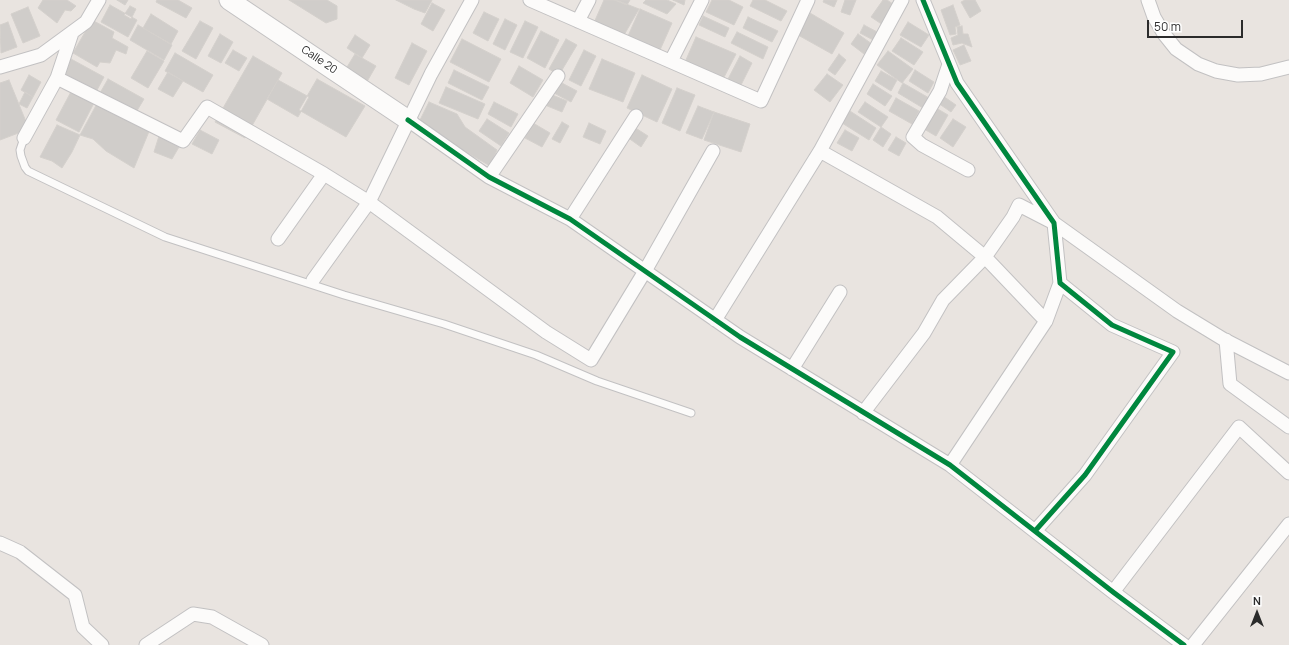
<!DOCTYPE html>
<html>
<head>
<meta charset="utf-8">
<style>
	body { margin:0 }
	#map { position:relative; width:1289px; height:645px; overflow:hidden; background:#e9e4e0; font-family:Manrope,sans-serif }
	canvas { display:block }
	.north { position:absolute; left:1237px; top:593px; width:40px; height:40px; -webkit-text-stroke:3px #fff; paint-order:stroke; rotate:0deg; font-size:11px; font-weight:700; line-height:16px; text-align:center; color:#2b2b2b }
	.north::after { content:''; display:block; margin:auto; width:14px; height:18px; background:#2b2b2b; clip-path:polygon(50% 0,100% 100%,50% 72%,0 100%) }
	.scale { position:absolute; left:1147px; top:20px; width:96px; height:18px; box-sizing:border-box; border:2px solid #2b2b2b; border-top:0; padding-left:5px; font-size:12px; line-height:14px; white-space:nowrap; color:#2b2b2b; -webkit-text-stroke:3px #fff; paint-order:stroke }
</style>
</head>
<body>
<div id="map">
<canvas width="1289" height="645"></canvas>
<div class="north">N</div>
<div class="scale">50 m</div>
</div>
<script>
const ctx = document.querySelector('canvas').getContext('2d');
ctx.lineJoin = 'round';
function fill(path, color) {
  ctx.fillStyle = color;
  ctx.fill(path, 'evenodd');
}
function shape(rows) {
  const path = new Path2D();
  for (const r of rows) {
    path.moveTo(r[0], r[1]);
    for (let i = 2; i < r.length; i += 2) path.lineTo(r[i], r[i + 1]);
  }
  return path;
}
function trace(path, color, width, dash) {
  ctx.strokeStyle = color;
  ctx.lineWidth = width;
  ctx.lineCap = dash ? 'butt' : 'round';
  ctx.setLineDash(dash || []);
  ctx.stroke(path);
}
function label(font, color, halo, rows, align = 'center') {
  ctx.font = font + ' Manrope,sans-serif';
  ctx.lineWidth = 3;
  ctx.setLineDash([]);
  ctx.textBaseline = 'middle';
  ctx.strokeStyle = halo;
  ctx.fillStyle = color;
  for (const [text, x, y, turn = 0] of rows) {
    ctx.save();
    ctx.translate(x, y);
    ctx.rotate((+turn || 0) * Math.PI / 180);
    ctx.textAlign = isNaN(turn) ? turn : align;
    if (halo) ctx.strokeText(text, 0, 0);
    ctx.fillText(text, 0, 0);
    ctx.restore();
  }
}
const building = shape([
	[43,0,67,0,76,6,71,11,65,10,57,23,38,8,43,0],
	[117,0,128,0,125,5,117,0],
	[157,0,178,0,192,8,186,18,156,2,157,0],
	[289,0,327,0,337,6,337,19,326,23,289,0],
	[396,0,432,0,425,13,414,9,396,0],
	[604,0,616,0,639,9,620,42,593,25,604,0],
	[614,0,630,0,627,5,614,0],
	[646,0,667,0,676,4,667,14,643,3,646,0],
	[673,0,685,0,684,5,673,0],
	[712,0,729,0,743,7,734,25,706,12,712,0],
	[753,0,765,0,787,11,781,21,750,6,753,0],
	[824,0,837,0,834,7,823,2,824,0],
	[845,0,856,0,850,15,841,12,845,0],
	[883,0,887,0,899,8,886,27,871,17,883,0],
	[965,0,975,0,981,11,970,18,961,2,965,0],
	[432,3,445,10,433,31,421,24,432,3],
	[110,5,137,20,128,37,101,22,110,5],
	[953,5,960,25,955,27,956,34,950,35,941,10,953,5],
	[130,6,136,9,131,19,124,15,130,6],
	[28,7,40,36,23,43,11,14,28,7],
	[640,9,672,23,656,59,624,45,640,9],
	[484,12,499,19,488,41,473,33,484,12],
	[810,13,844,33,832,54,798,35,810,13],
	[151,14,178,31,171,44,143,28,151,14],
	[703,16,729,28,725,37,699,25,703,16],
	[748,17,778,31,772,42,743,28,748,17],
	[505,19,517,25,505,50,493,44,505,19],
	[92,20,114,32,112,38,128,47,126,54,116,50,110,63,100,62,97,67,73,53,92,20],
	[200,21,213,28,196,59,182,51,200,21],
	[525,21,538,27,523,58,510,52,525,21],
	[8,22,17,47,1,53,0,25,8,22],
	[908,22,929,35,921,47,900,35,908,22],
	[138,25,172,45,164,60,130,40,138,25],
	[864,25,881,34,877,42,860,33,864,25],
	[962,26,963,34,968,34,972,47,962,43,953,45,951,38,958,35,957,27,962,26],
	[541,31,559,40,545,68,527,58,541,31],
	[737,32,768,47,763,59,731,43,737,32],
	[220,34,233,42,221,63,208,56,220,34],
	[858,34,872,44,864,54,851,44,858,34],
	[355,35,370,45,362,58,347,48,355,35],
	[696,37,736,54,720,85,682,69,696,37],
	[901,38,923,52,914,65,892,51,901,38],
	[462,39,501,59,489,82,450,62,462,39],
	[566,39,577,45,559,75,549,69,566,39],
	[412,43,427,51,409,85,395,78,412,43],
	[964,45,971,61,960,65,953,50,964,45],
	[233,50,247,58,239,71,225,63,233,50],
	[584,50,596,56,581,86,569,80,584,50],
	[147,51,164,61,148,88,131,78,147,51],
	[888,51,913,69,902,83,877,65,888,51],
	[175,53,213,75,203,92,165,71,175,53],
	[355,54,376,66,365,85,344,72,355,54],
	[839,54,846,60,835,75,828,70,839,54],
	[253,56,282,73,245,138,215,122,253,56],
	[740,56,752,63,740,87,727,81,740,56],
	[71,59,104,77,96,92,62,73,71,59],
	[602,59,635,73,623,102,589,89,602,59],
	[519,66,543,80,533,97,510,83,519,66],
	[454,70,489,87,482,100,448,83,454,70],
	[915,70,934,82,928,93,909,81,915,70],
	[881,71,897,80,891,91,875,81,881,71],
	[168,72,183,81,173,97,158,89,168,72],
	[827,74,843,85,830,102,814,90,827,74],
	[29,75,41,82,33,97,21,90,29,75],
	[642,75,672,89,657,122,627,108,642,75],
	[108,79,144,99,135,114,100,93,108,79],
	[317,79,365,106,346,137,299,110,317,79],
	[9,80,29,129,0,140,0,83,9,80],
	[278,80,309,97,298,117,267,99,278,80],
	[560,82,577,91,571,102,554,93,560,82],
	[903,83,929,98,923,108,898,93,903,83],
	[873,84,892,96,885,106,867,94,873,84],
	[446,87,485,104,478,119,439,103,446,87],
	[73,88,96,99,79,132,56,120,73,88],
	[677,88,695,95,680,131,662,123,677,88],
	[25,92,33,97,27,108,19,104,25,92],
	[550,94,567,101,562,112,545,105,550,94],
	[943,96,956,105,951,112,938,103,943,96],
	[896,98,919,111,912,124,889,111,896,98],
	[99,100,150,129,134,168,106,151,93,139,80,135,99,100],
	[429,102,457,114,465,127,497,150,490,166,418,124,429,102],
	[494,102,518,114,511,127,488,114,494,102],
	[865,102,888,117,881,127,858,112,865,102],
	[698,106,714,112,702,139,686,133,698,106],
	[936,108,948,115,936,136,924,129,936,108],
	[850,111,876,128,869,140,842,123,850,111],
	[714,112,750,124,741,152,704,140,714,112],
	[487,119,509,133,501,146,479,131,487,119],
	[953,119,966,127,953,147,940,138,953,119],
	[562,122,569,126,560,143,552,139,562,122],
	[533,123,550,133,542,147,525,138,533,123],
	[589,123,606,131,600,144,583,137,589,123],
	[57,125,80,135,72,152,62,168,52,161,40,157,57,125],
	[634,127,648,136,641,147,627,137,634,127],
	[881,127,891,134,883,147,873,140,881,127],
	[200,130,219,140,212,154,192,144,200,130],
	[845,130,859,138,852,151,837,143,845,130],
	[159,136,179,147,172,159,154,152,159,136],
	[896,137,906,143,899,156,888,150,896,137]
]);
const lane = shape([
	[24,138,20,150,21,156,25,167,28,171,165,237,344,295,444,324,536,355,597,381,691,413]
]);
const street = shape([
	[530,0,761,101,808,0],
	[923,0,957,83,1054,223,1060,283,1112,325,1173,352,1085,475,1035,531],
	[1148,0,1154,17,1164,34,1176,49,1198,64,1216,71,1238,75,1261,74,1289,67],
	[578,21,589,0],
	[671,61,702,0],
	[949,64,940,91,913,137,922,145,968,170],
	[0,67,41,55,86,22,99,0],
	[57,78,183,141,207,107,324,174,369,202,546,332,591,360,645,271,713,151],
	[408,120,489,177,570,219,740,337,950,465,1113,592,1184,645],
	[24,138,57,78,72,33],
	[820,151,937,217,985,257,1046,321],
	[489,177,558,76],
	[570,219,636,116],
	[278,239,324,174],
	[313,280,369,202,431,74,472,0],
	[715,320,820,151,902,0],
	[1226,340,1230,384,1289,427],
	[792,369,840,292],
	[863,413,924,333,943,300,985,257,1013,217,1019,205,1054,223,1177,311,1223,339,1289,373],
	[950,465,1046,321,1060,283],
	[0,543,20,552,75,595,83,627,102,645],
	[1113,592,1239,427,1289,473],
	[146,645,193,614,212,617,262,645],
	[1193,645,1289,524]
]);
const secondary = shape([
	[229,0,408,120]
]);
const cycleway = shape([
	[923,0,957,83,1054,223,1060,283,1112,325,1173,352,1085,475,1035,531],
	[408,120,489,177,570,219,740,337,950,465,1113,592,1184,645]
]);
const streetNames = [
	["Calle 20",319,60,34]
];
fill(building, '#d0cdca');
trace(building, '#d4d0cc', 1);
trace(lane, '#c2c1c2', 9);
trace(street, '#c2c1c2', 15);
trace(secondary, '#c2c1c2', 21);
trace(lane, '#fcfbfa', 7);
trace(street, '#fcfbfa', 13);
trace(secondary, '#fcfbfa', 19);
trace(cycleway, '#00873e', 5);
label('11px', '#2b2b2b', '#fff', streetNames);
</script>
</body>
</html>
